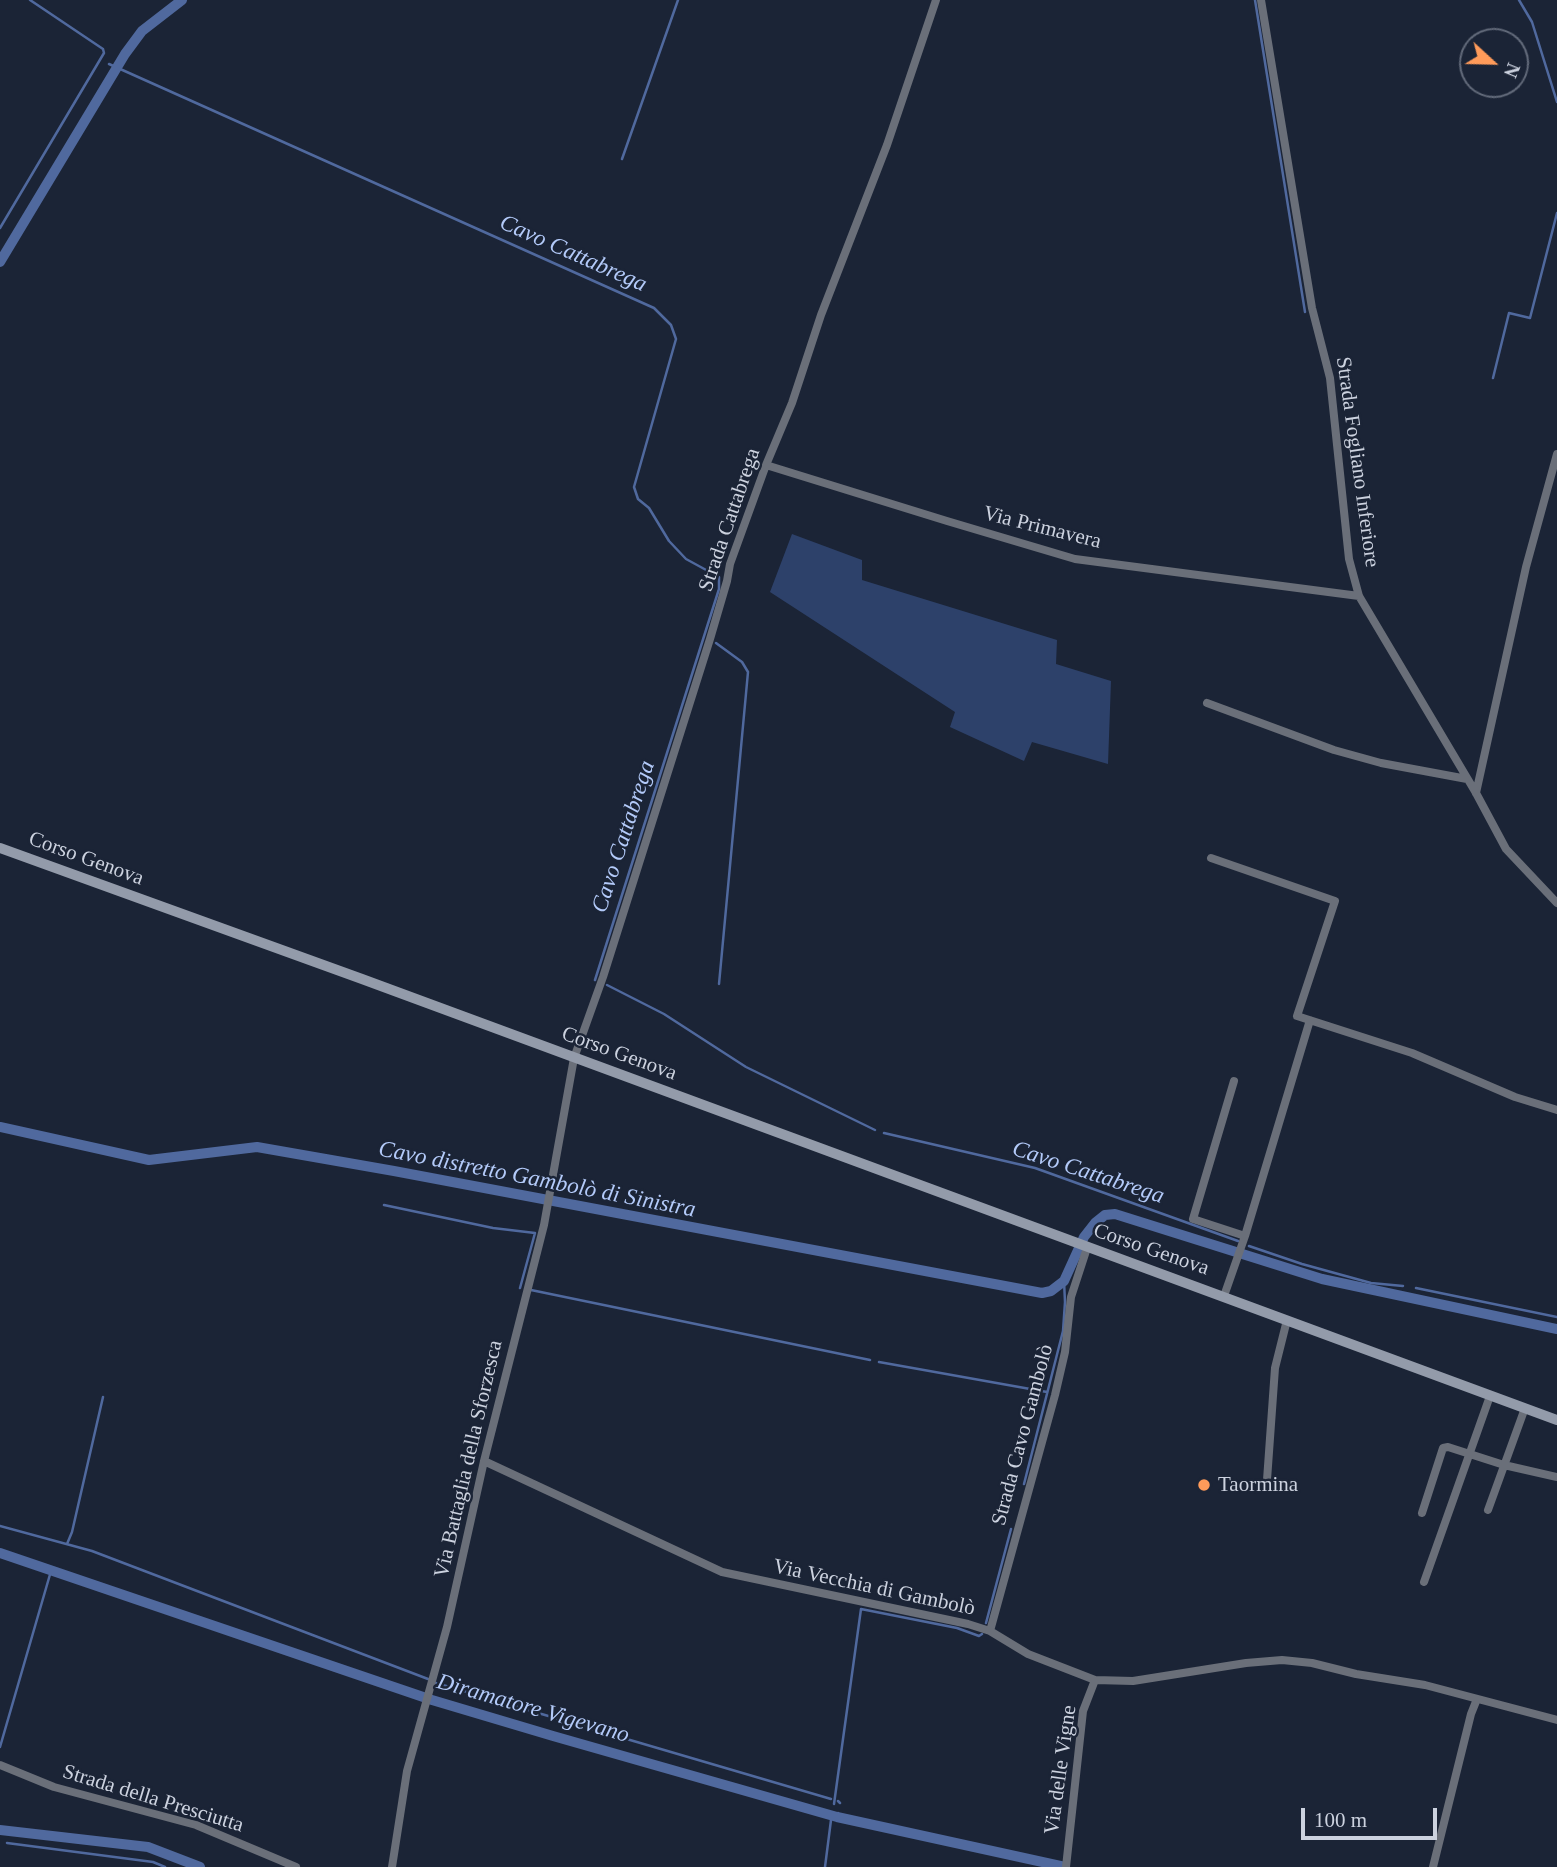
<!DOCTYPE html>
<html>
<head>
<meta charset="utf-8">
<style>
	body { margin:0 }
	#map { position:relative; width:1557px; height:1867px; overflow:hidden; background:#1b2436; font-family:Georgia,serif }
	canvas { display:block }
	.north { position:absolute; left:1459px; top:28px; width:70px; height:70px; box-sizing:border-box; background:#1b2436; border:2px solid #626a7a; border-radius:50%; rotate:112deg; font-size:19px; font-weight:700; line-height:28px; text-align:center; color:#ccd2df }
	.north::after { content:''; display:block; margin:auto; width:24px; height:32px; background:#ff9b5a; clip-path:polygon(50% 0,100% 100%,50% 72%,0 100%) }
	.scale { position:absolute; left:1301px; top:1808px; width:136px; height:32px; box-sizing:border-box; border:4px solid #ccd2df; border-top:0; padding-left:9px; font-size:21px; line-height:24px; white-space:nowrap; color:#ccd2df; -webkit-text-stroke:5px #1b2436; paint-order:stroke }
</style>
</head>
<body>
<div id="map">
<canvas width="1557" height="1867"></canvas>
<div class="north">N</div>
<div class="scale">100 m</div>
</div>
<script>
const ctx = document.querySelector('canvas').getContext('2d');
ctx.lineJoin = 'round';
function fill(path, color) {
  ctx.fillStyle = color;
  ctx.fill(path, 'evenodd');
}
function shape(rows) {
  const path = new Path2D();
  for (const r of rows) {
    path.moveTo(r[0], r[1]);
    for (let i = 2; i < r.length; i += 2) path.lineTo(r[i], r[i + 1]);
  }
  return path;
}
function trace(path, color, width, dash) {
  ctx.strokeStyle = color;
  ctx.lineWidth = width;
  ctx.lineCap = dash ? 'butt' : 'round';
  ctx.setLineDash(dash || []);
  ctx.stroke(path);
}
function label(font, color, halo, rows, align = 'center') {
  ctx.font = font + ' Georgia,serif';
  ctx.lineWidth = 5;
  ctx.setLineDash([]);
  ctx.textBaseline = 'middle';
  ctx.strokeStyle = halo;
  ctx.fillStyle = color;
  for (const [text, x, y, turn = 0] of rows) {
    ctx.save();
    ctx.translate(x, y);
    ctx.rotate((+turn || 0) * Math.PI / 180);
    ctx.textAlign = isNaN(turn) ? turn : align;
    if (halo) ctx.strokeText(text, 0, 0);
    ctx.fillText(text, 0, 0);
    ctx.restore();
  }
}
const green = shape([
	[792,534,862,560,862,580,1057,640,1056,664,1111,681,1108,764,1032,742,1024,761,950,727,955,712,770,592]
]);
const stream = shape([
	[1255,0,1305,312],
	[1519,0,1532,22,1557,102],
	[109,64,654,308,671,325,676,339,634,487,638,499,649,508,669,541,686,559,719,577,719,589,595,980],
	[622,159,678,0],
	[0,228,104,53,103,49,30,0],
	[1493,378,1509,313,1530,318,1557,213],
	[716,643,742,662,748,672,719,984],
	[607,985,664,1014,746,1067,875,1130],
	[884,1133,1035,1168,1238,1241],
	[384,1205,493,1228,535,1233,520,1288],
	[1249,1246,1302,1264,1371,1283,1403,1286],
	[1416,1288,1557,1317],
	[531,1290,870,1360],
	[879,1362,1047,1392],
	[1024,1484,1063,1331,1065,1302,1064,1281],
	[0,1526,92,1551,428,1679],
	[67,1544,72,1532,103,1397],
	[986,1623,1011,1529],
	[436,1683,831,1799],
	[0,1747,51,1571],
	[838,1801,840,1803],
	[834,1804,861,1609,957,1628,979,1636,982,1634],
	[837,1817,838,1813],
	[7,1843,153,1862,165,1867],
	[825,1867,831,1820]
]);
const canal = shape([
	[0,262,125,54,142,31,182,0],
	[0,1127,149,1160,257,1147,394,1171,1042,1293,1051,1291,1064,1281,1084,1237,1095,1223,1105,1215,1115,1214,1322,1279,1557,1329],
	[0,1553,432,1700,553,1736,837,1817,1065,1867],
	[0,1830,148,1847,200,1867]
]);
const minor = shape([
	[1261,0,1312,308,1330,378,1349,559,1359,596,1476,793,1506,849,1557,903],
	[766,465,947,521,1075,559,1359,596],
	[1207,703,1334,750,1381,763,1467,779],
	[1476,793,1526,567,1557,454],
	[1211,858,1335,901,1297,1016,1412,1053,1515,1097,1557,1110],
	[1234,1081,1193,1219,1245,1236],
	[1224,1296,1245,1236,1310,1020],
	[484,1461,722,1572,968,1624,990,1631,1028,1654,1095,1680,1133,1681,1246,1663,1282,1660,1312,1663,1356,1674,1425,1685,1557,1720],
	[1267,1480,1275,1368,1287,1320],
	[1488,1510,1525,1408],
	[1422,1513,1443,1448,1448,1447,1504,1465,1557,1477],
	[1424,1582,1490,1396],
	[990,1631,1055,1395,1065,1352,1071,1297,1087,1248],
	[0,1765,54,1787,196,1825,296,1867],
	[392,1867,407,1771,447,1627,484,1461,544,1225,574,1058,603,977,710,639,727,581,730,564,766,465,792,403,821,315,887,145,936,0],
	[1066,1867,1083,1711,1095,1680],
	[1433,1867,1471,1714,1477,1699]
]);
const secondary = shape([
	[0,848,362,979,1557,1420]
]);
const markers = [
	[1204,1485,7,"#ff9b5a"]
];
const streetNames = [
	["Strada Fogliano Inferiore",1357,462,82],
	["Strada Cattabrega",730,520,-71],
	["Via Primavera",1042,528,14],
	["Corso Genova",86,859,20],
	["Corso Genova",619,1054,20],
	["Corso Genova",1151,1250,19],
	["Strada Cavo Gambolò",1023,1435,-75],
	["Via Battaglia della Sforzesca",469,1459,-77],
	["Via Vecchia di Gambolò",874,1588,12],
	["Via delle Vigne",1061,1770,-82],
	["Strada della Presciutta",153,1799,17]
];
const poiNames = [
	["Taormina",1218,1485]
];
const waterNames = [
	["Cavo Cattabrega",573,254,24],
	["Cavo Cattabrega",624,837,-72],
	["Cavo Cattabrega",1088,1173,18],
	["Cavo distretto Gambolò di Sinistra",537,1180,11],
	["Diramatore Vigevano",533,1709,16]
];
fill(green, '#2d416a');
trace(stream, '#50699e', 2.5);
trace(canal, '#50699e', 10);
trace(minor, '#6a6f79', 8);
trace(secondary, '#939baa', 10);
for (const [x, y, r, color] of markers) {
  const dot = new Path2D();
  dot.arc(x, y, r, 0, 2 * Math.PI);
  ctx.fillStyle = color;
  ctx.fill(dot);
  trace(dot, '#1b2436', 2.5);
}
label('21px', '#ccd2df', '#1b2436', streetNames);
label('21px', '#ccd2df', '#1b2436', poiNames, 'left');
label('italic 23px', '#b3caf9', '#1b2436', waterNames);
</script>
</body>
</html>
